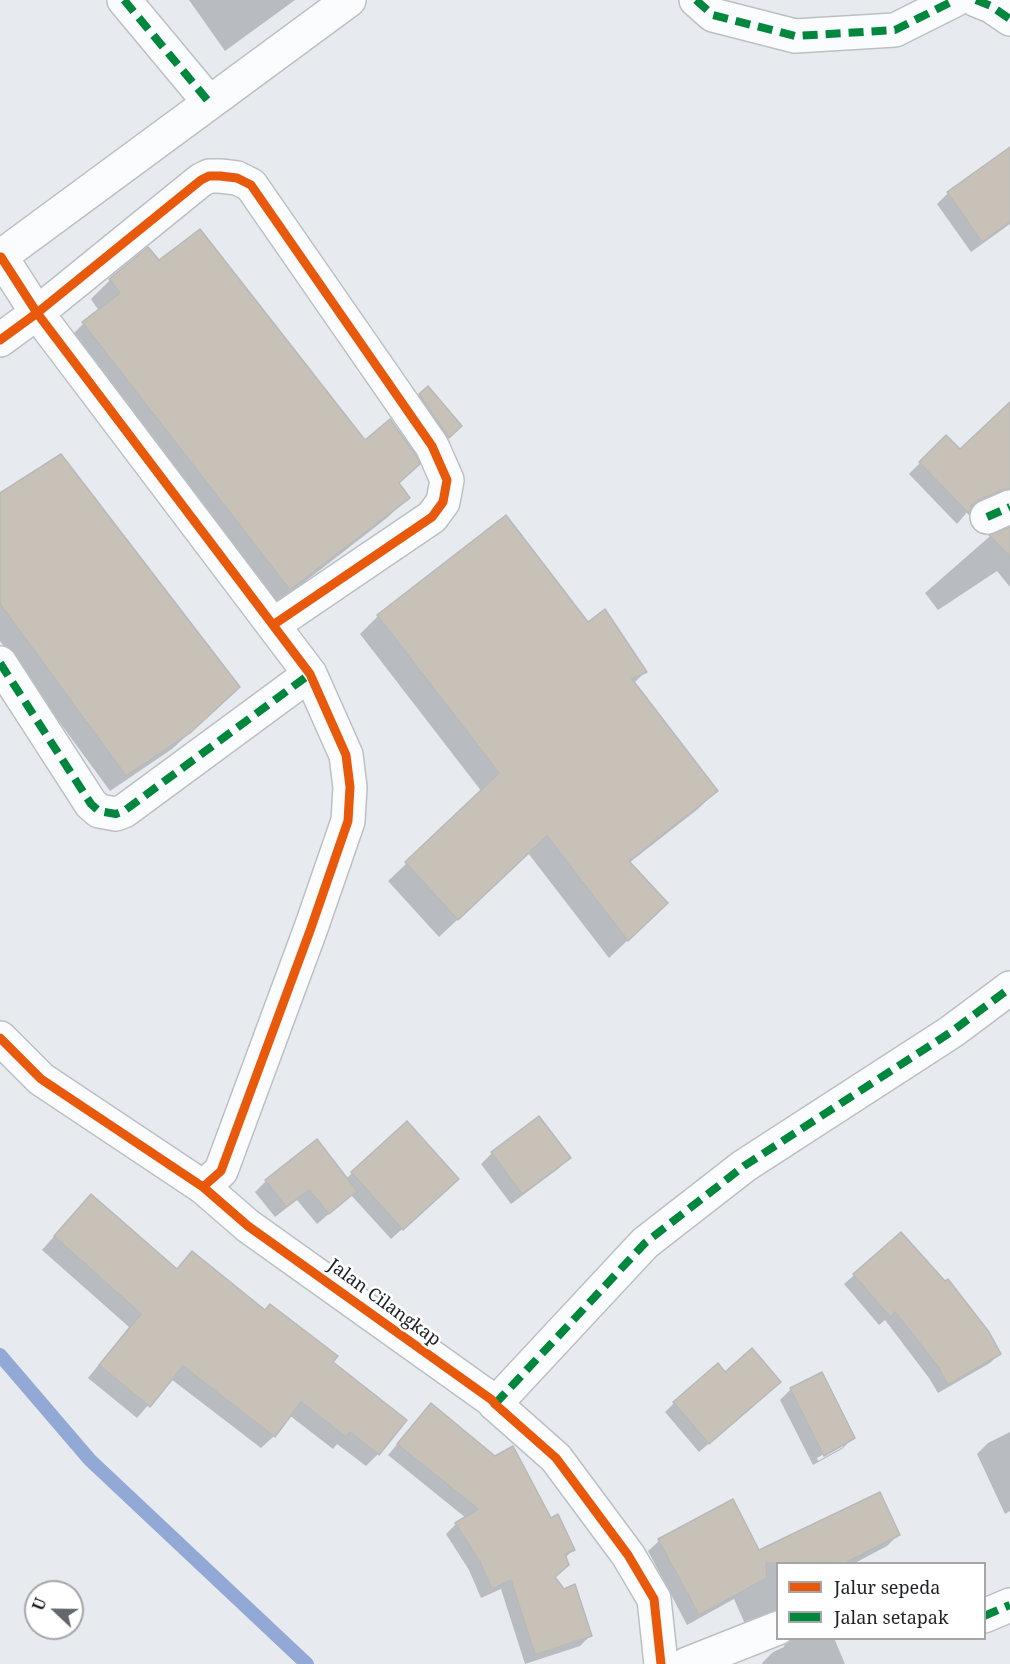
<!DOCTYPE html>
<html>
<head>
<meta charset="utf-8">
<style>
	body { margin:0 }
	#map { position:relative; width:1010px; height:1664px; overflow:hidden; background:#e7ebf0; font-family:"Noto Serif",serif }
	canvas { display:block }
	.legend { position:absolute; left:776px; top:1562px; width:210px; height:78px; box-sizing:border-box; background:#fff; border:2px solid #a5a6a8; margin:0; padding:8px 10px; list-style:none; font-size:18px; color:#1e2125 }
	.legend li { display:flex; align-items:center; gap:12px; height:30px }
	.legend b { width:30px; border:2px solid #a5a6a8 }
	.north { position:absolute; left:24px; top:1580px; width:60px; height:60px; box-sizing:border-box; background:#fff; border:2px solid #a5a6a8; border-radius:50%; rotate:292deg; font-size:16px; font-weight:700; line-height:24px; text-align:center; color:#1e2125 }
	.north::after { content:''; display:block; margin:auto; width:21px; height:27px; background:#64686c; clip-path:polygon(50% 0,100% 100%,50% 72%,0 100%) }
</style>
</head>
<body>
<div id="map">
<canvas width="1010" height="1664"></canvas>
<ul class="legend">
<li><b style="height:8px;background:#e8590c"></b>Jalur sepeda</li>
<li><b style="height:8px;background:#00873e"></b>Jalan setapak</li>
</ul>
<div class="north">U</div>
</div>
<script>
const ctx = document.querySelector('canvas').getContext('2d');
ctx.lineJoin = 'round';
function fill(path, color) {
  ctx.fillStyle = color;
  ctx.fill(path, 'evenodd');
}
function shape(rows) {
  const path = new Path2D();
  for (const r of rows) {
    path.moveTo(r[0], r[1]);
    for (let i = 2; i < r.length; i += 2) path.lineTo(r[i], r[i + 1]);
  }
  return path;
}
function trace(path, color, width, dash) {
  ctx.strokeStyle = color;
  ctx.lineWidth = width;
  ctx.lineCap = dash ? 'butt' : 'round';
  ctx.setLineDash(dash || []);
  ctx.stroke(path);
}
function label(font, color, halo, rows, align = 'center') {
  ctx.font = font + ' "Noto Serif",serif';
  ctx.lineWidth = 5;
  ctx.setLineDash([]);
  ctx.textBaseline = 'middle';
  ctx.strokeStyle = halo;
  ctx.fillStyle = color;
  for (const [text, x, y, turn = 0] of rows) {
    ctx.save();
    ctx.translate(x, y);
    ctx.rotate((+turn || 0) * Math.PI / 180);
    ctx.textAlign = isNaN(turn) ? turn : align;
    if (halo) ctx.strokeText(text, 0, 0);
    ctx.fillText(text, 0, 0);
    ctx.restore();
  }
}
const shadow = shape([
	[189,0,295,0,225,51],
	[1010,149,1010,224,971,252,937,204,948,193],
	[159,263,365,443,408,497,388,517,270,609,64,343,83,324,99,311,91,299,110,280],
	[420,395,460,425,443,442,415,401],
	[1010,407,1010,503,991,500,969,510,957,524,909,474,946,437,959,452],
	[0,499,222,703,172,749,110,791,0,641],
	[1010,529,1010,587,997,571,938,610,925,593,989,537],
	[378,616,588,624,646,671,634,683,716,791,698,809,629,863,648,921,609,958,528,853,439,937,388,881,482,792,360,634],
	[492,1153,569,1158,558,1169,511,1204,481,1164],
	[352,1173,447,1189,391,1239,351,1195,317,1224,297,1200,275,1217,255,1192,266,1181,346,1179],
	[78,1209,176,1270,193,1253,331,1362,378,1454,366,1466,337,1444,333,1449,289,1415,274,1436,261,1448,171,1379,137,1418,88,1378,129,1327,42,1250],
	[901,1234,999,1354,990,1363,938,1393,929,1378,885,1320,879,1325,844,1284],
	[725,1374,770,1391,699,1452,665,1412,674,1403],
	[791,1389,853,1438,842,1449,813,1465,780,1400],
	[843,1443,843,1447,818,1461,817,1458],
	[431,1405,551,1520,573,1550,565,1558,554,1578,591,1635,580,1646,525,1664,501,1589,481,1598,469,1570,446,1534,456,1524,466,1518,388,1455],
	[1010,1432,1010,1511,1005,1514,977,1454,988,1443],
	[732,1501,759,1552,898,1535,887,1546,853,1564,778,1564,778,1624,746,1626,734,1599,687,1625,648,1551,659,1541],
	[786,1638,834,1638,845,1664,763,1664,762,1663,773,1652,784,1647]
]);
const stream = shape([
	[0,1355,90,1460,307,1664]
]);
const building = shape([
	[1010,147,1010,222,982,242,947,192,1010,147],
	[200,229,365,440,390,419,416,455,420,464,399,483,410,498,290,590,82,322,120,293,109,279,148,247,159,260,200,229],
	[428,386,462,426,449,438,419,394,428,386],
	[1010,402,1010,489,1003,490,979,500,972,505,969,514,919,462,946,435,960,449,1010,402],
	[61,454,240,687,190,733,126,776,0,604,0,493,61,454],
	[506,515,588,622,605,609,647,672,632,679,718,791,629,861,668,903,628,941,547,836,458,920,405,862,499,773,377,615,506,515],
	[1010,527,1010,557,989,535,1010,527],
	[539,1116,571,1158,522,1194,491,1152,539,1116],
	[407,1121,459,1179,403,1230,351,1172,407,1121],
	[317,1139,357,1191,329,1214,309,1190,286,1207,265,1180,317,1139],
	[91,1194,177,1269,192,1251,265,1310,270,1304,338,1356,333,1362,407,1420,379,1455,350,1432,346,1437,301,1402,275,1437,183,1366,150,1407,99,1365,141,1314,54,1236,91,1194],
	[901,1232,945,1281,948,1279,989,1332,1001,1354,948,1385,939,1368,895,1312,890,1317,853,1274,901,1232],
	[752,1348,781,1382,709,1444,673,1402,718,1363,725,1372,752,1348],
	[822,1372,855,1438,824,1456,790,1388,822,1372],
	[431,1403,495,1456,513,1446,551,1518,558,1514,575,1550,565,1554,569,1565,555,1577,564,1589,575,1584,592,1636,535,1655,511,1580,492,1589,479,1560,455,1523,478,1509,397,1444,431,1403],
	[880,1492,900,1535,845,1563,766,1563,767,1578,699,1615,658,1539,733,1499,759,1550,880,1492]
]);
const street = shape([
	[124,0,209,102],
	[696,0,713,15,795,36,895,30,955,0],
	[976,0,991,6,1010,19],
	[0,257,349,0],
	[1,257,37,313,310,674,346,755,350,787,348,821,311,928,221,1171,203,1187],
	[0,340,37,313,201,180,209,176,220,176,237,178,251,185,432,446,447,480,443,502,432,517,273,625],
	[987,517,1010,507],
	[0,663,91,804,99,811,116,814,124,811,310,674],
	[495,1404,645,1243,744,1166,951,1032,1010,988],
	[984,1616,1010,1605],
	[687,1664,778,1628]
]);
const secondary = shape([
	[0,1038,41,1079,203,1187,248,1226,492,1400,495,1404,556,1458,628,1555,654,1599,661,1664]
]);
const quiet = shape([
	[124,0,209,102],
	[696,0,713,15,795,36,895,30,955,0],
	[976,0,991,6,1010,19],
	[987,517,1010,507],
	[0,663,91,804,99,811,116,814,124,811,310,674],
	[495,1404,645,1243,744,1166,951,1032,1010,988],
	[984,1616,1010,1605]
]);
const cycleway = shape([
	[1,257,37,313,310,674,346,755,350,787,348,821,311,928,221,1171,203,1187],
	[0,340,37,313,201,180,209,176,220,176,237,178,251,185,432,446,447,480,443,502,432,517,273,625],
	[0,1038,41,1079,203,1187,248,1226,492,1400,495,1404,556,1458,628,1555,654,1599,661,1664]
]);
const streetNames = [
	["Jalan Cilangkap",384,1303,36]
];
fill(shadow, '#0003');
trace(stream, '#92a9d5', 14);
fill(building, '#c8c1b7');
trace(building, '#b8b9ba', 1.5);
trace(street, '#bcc0c3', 36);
trace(secondary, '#bcc0c3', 36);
trace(street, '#fbfcfd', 33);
trace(secondary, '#fbfcfd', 33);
trace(quiet, '#00873e', 8, [15, 8]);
trace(cycleway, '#e8590c', 9);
label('18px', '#1e2125', '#fff', streetNames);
</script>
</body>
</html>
